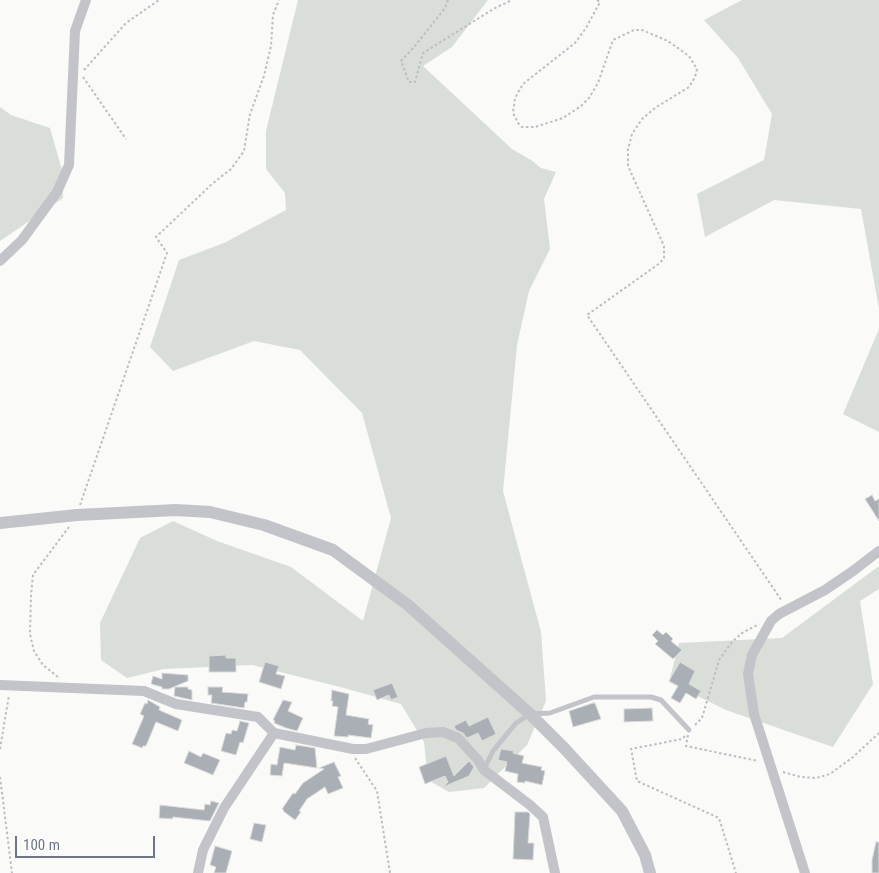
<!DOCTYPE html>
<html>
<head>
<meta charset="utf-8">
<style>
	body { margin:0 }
	#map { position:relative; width:879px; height:873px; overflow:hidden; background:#fafaf8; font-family:"Roboto Condensed",sans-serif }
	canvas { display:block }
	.scale { position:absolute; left:15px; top:836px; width:140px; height:22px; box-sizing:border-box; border:2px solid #6c7686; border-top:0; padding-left:6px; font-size:15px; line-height:18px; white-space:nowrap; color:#6c7686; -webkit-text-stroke:4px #fff; paint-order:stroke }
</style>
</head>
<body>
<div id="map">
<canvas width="879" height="873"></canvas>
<div class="scale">100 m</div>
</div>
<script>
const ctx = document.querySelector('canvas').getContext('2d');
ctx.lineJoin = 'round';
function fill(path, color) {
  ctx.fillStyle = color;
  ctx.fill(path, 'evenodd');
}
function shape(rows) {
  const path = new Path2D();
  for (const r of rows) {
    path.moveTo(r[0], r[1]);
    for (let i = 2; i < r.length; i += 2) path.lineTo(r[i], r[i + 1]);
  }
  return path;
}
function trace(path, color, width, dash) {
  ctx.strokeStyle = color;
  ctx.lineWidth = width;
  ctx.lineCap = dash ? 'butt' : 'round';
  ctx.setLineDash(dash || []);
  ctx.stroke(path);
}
const green = shape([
	[298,0,488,0,452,47,423,66,512,149,531,160,541,168,556,172,544,199,550,249,529,291,517,345,503,491,541,632,546,701,527,745,484,788,449,792,428,780,424,742,401,704,344,688,252,665,164,669,127,678,101,660,100,623,140,538,173,521,217,541,291,567,363,621,391,518,362,413,300,350,254,341,173,371,150,347,179,260,224,243,286,210,285,193,266,169,266,131],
	[742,0,879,0,879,309,861,209,774,200,705,237,697,194,764,160,772,114,738,58,704,20],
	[0,107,11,115,50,128,62,170,63,198,0,241],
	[879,329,879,432,843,414],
	[879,566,879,589,860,601,873,684,833,747,726,710,669,682,679,643,782,638]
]);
const building = shape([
	[872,495,875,501,879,499,879,521,865,499,872,495],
	[657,630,663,635,666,632,673,639,671,641,682,650,673,659,655,644,658,641,652,635,657,630],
	[226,655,226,658,236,658,236,672,209,672,209,656,226,655],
	[265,662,279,666,276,674,285,676,281,689,259,682,265,662],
	[680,662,695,671,689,684,701,691,696,699,686,693,680,703,671,698,678,686,669,681,680,662],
	[162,673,188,675,188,681,169,689,162,689,162,687,151,684,153,676,162,679,162,673],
	[392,683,398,697,391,700,389,695,377,700,373,690,392,683],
	[175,687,188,687,188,689,192,690,192,700,174,696,175,687],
	[208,687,223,687,222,692,248,694,247,702,245,702,244,708,211,703,212,695,208,695,208,687],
	[332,690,349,694,346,715,369,719,368,724,373,725,371,738,348,735,348,737,334,736,338,707,332,706,333,701,331,701,332,690],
	[148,700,160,707,159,710,182,720,178,731,156,722,146,746,143,746,142,748,132,744,144,716,140,714,145,703,147,704,148,700],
	[283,700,292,702,288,711,303,718,297,731,286,728,274,723,275,721,273,720,283,700],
	[593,703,595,703,601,719,573,727,569,711,593,703],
	[652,708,653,721,624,722,624,709,652,708],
	[488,717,496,734,482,741,478,733,467,738,463,733,456,730,454,726,466,720,469,726,488,717],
	[240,721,249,723,243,743,240,742,236,755,221,751,226,733,231,734,232,730,237,731,240,721],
	[296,745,315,748,317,768,284,763,282,776,270,775,271,764,277,765,280,747,295,750,296,745],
	[501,749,514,751,513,753,524,756,522,763,542,767,541,770,545,771,542,785,525,781,525,783,517,782,518,774,505,771,507,762,498,760,501,749],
	[189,751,201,757,203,753,220,760,213,775,184,763,189,751],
	[446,756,454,776,469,761,474,767,469,776,443,787,448,782,445,776,425,784,419,767,446,756],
	[334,762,341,776,338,777,343,788,328,794,325,787,307,799,299,811,301,812,295,820,283,811,284,810,282,809,293,793,295,794,303,783,324,769,319,768,334,762],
	[211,801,219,803,210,821,173,817,172,819,159,818,160,805,204,810,205,804,210,805,211,801],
	[515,812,528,812,530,814,528,843,534,843,533,860,513,859,515,812],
	[254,823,266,825,262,842,250,839,254,823],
	[876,842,879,842,879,873,872,873,872,860,876,842],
	[215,846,232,851,226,873,214,873,216,867,210,865,215,846]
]);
const path = shape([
	[448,0,445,8,415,46,401,61,409,82,415,82,423,53,495,8,512,0],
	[597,0,600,2,586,28,575,43,523,84,515,98,513,113,518,123,522,127,535,127,563,118,581,106,589,98,598,83,613,40,634,30,642,30,668,41,689,56,697,69,695,77,689,87,655,108,642,119,632,134,628,149,628,166,664,246,664,258,660,263,587,315,782,601],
	[84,70,126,23,159,0],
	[83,77,126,139],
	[80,505,167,253,156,237,212,184,231,169,244,151,250,114,264,76,271,46,273,15,279,0],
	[58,677,43,665,34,651,30,634,31,595,33,575,69,527],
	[695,725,702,718,719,660,732,642,742,633,759,624],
	[688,735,686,746,758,761],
	[685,736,682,739,631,749,637,781,719,818,736,873],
	[0,749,9,695],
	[355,758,377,791,390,873],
	[783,772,801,777,816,778,830,774,853,757,879,733],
	[0,777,12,873]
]);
const service = shape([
	[484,769,493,751,516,723,530,714,550,713,594,697,651,697,661,700,689,730]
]);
const minor = shape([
	[0,261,22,240,57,192,69,165,75,31,86,0],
	[0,685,144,691,176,704,258,717,274,733,353,749,366,749,426,733,443,732,458,738,478,760,484,770,530,805,543,817,555,873],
	[198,873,203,850,224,808,274,733],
	[805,873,754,714,748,674,752,655,771,621,779,614,825,590,853,571,879,551]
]);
const tertiary = shape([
	[0,523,77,515,176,510,210,512,264,525,333,550,408,605,530,714,564,748,622,811,645,855,650,873]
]);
fill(green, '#d9ded8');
fill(building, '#aaafb6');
trace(building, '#dcdcda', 1);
trace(path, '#bcbec1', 2, [2.5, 2.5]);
trace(service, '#c2c4c9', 5);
trace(minor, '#c2c4c9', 10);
trace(tertiary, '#c2c4c9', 12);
</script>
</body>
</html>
